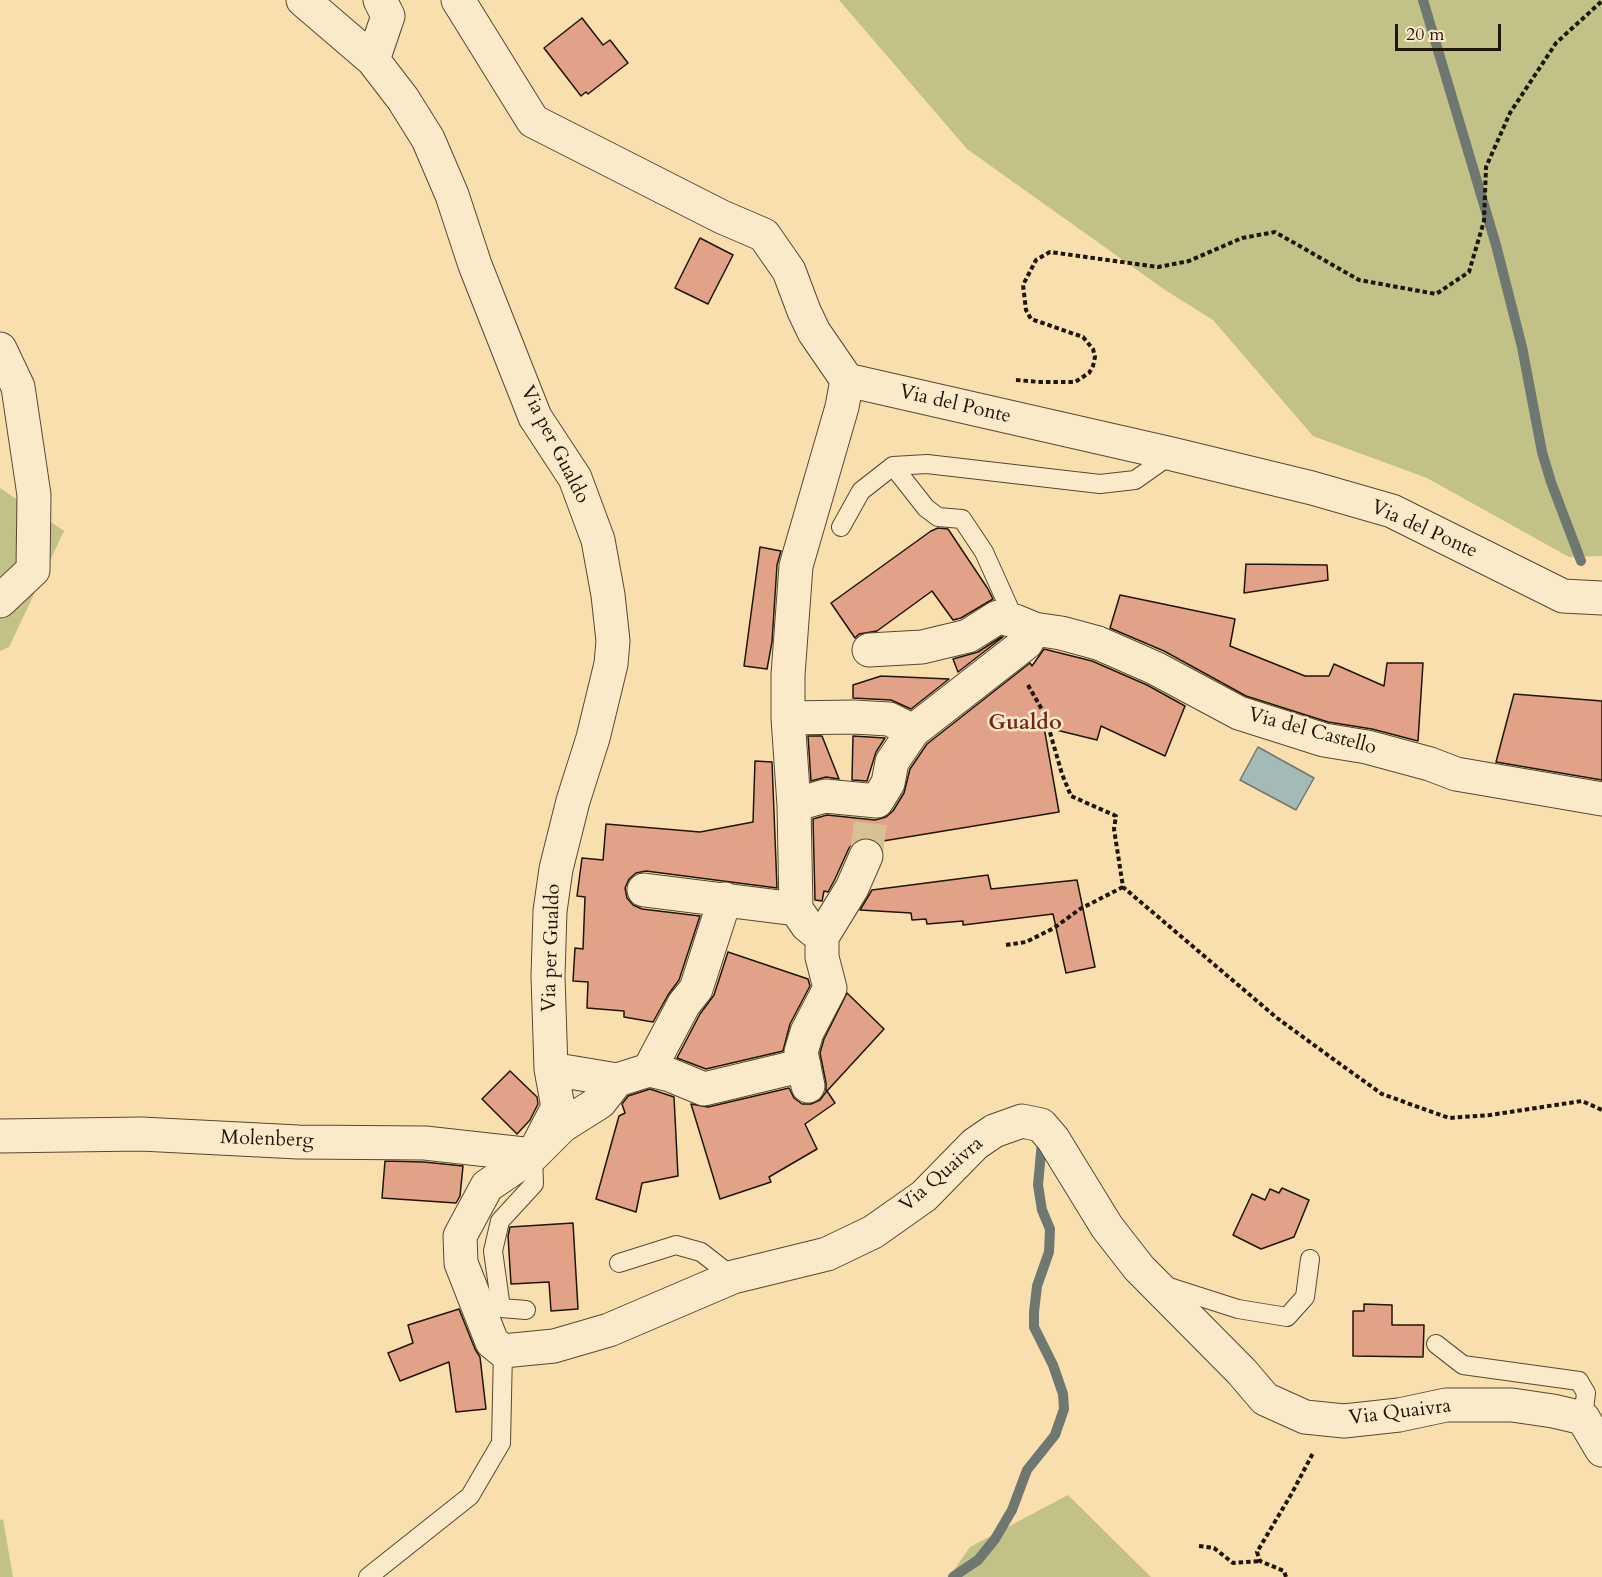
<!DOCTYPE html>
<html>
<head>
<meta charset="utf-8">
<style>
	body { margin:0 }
	#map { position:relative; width:1602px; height:1577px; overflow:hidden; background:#f9dfae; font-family:Cardo,serif }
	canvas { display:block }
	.scale { position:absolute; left:1395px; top:24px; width:106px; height:27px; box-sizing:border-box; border:3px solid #1f1509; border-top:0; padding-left:8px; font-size:18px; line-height:21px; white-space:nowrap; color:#1f1509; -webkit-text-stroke:4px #fbeaca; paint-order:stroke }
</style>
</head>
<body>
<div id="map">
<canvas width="1602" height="1577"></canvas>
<div class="scale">20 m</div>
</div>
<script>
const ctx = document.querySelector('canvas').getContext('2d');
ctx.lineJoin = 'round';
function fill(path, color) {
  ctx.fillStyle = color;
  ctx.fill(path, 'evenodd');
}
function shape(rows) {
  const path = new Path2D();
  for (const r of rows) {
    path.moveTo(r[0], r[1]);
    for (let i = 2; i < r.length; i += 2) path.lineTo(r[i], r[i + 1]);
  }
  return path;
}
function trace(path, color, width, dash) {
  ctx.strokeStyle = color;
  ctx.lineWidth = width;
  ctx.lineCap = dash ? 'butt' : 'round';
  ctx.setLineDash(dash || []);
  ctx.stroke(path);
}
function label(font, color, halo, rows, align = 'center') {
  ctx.font = font + ' Cardo,serif';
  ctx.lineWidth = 5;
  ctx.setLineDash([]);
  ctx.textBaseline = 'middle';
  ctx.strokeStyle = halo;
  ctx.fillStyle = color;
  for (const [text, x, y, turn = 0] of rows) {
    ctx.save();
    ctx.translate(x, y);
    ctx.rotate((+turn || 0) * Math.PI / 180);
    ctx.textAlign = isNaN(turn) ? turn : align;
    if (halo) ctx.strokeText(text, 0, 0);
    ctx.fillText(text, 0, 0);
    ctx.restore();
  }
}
const green = shape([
	[839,0,1602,0,1602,556,1569,557,1427,478,1313,436,1213,320,1165,290,967,149],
	[0,488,64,531,9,647,0,651],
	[1068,1495,1151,1577,949,1577,970,1547],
	[3,1519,13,1577,0,1577,0,1520]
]);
const water = shape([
	[1258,747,1314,778,1296,810,1240,780,1258,747]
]);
const stream = shape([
	[1423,0,1496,245,1522,347,1542,452,1551,482,1581,561],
	[953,1577,978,1560,995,1539,1012,1510,1027,1470,1055,1435,1064,1409,1063,1394,1053,1365,1034,1327,1034,1312,1037,1286,1049,1252,1050,1229,1042,1210,1038,1185,1042,1142]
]);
const building = shape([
	[582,18,603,45,610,40,628,63,588,94,586,92,581,96,544,48,582,18],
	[700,238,733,255,708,304,675,288,700,238],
	[938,528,948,529,988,589,993,599,961,618,953,620,932,591,877,631,859,634,855,638,831,603,931,531,938,528],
	[760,547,781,551,777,565,772,642,767,669,744,666,760,547],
	[1246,564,1327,565,1328,580,1244,593,1246,564],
	[1120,595,1235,619,1230,646,1305,676,1329,676,1334,664,1384,686,1387,663,1423,663,1418,741,1372,729,1328,722,1246,696,1164,651,1110,628,1120,595],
	[1001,637,1003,637,958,672,953,659,978,652,1001,637],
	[1044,649,1092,661,1147,685,1185,706,1165,756,1101,726,1097,740,1044,727,1059,812,877,842,873,839,863,838,855,841,849,848,835,879,828,892,824,891,822,901,815,900,813,819,827,815,875,820,886,817,893,811,904,793,910,769,927,744,1030,663,1032,666,1044,649],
	[881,676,949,679,911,709,891,700,853,698,853,685,881,676],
	[1514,694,1602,701,1602,780,1496,762,1514,694],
	[808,736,822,736,839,779,826,777,811,781,808,736],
	[853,736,885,738,876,752,867,781,852,780,853,736],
	[755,761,772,762,777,888,646,871,636,873,629,879,625,888,627,898,633,905,642,909,700,916,679,980,668,995,653,1022,624,1017,624,1011,587,1008,588,982,573,981,575,948,583,949,585,897,577,896,582,858,603,860,606,824,700,832,753,822,755,761],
	[988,875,991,889,1077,880,1095,967,1066,973,1053,914,963,925,963,921,927,924,926,919,912,920,911,913,860,910,872,890,988,875],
	[728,952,808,979,810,986,790,1024,783,1051,706,1069,677,1058,700,1014,714,995,728,952],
	[847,993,884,1029,827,1091,835,1103,805,1124,817,1149,769,1177,771,1182,720,1199,691,1104,708,1107,789,1088,794,1098,802,1104,811,1104,820,1100,826,1092,826,1083,820,1053,824,1039,847,993],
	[510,1071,537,1097,538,1104,530,1120,517,1134,482,1099,510,1071],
	[650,1089,674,1097,678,1176,642,1183,636,1212,596,1199,619,1116,625,1113,622,1104,628,1096,650,1089],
	[385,1161,424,1162,463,1166,460,1196,456,1203,382,1198,385,1161],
	[1282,1188,1309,1200,1294,1237,1261,1249,1233,1235,1252,1194,1265,1200,1270,1189,1279,1193,1282,1188],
	[573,1223,578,1309,551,1311,549,1282,511,1284,508,1236,510,1227,573,1223],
	[1364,1304,1392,1305,1392,1325,1424,1325,1423,1357,1353,1356,1353,1311,1364,1311,1364,1304],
	[459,1309,475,1349,480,1357,486,1409,456,1412,449,1362,400,1381,388,1353,413,1343,408,1325,459,1309]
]);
const streetTunnel = shape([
	[866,856,872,810]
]);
const path = shape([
	[1016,380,1040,382,1075,382,1089,373,1093,366,1095,357,1093,349,1083,337,1031,319,1026,310,1023,285,1036,260,1050,252,1158,267,1189,261,1242,238,1275,232,1359,280,1436,294,1469,272,1484,221,1486,167,1510,113,1556,43,1602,1],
	[1028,685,1045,715,1062,774,1071,796,1116,816,1114,829,1123,887,1277,1018,1340,1064,1382,1094,1449,1118,1490,1115,1582,1101,1602,1110],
	[1006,945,1026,942,1054,928,1080,909,1123,887],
	[1199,1546,1214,1548,1233,1563,1260,1561],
	[1286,1577,1284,1571,1260,1561,1257,1552,1292,1493,1313,1453]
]);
const lane = shape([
	[893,466,926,508,938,517,962,519,984,552,1015,621],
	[841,527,861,491,893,466,927,464,1100,484,1135,480,1172,454],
	[619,1263,676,1245,701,1252,733,1277],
	[1163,1285,1238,1309,1287,1317,1305,1297,1310,1259],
	[526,1310,501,1308,493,1251,500,1221,534,1184,533,1155],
	[1436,1344,1463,1365,1579,1381,1586,1393,1583,1418],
	[368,1577,470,1496,501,1443,503,1351]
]);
const street = shape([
	[458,0,533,121,722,217,764,235,789,271,804,311,814,332,847,380,1172,454,1312,488,1392,511,1563,596,1602,598],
	[373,60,388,16,380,0],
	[0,349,18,387,34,495,33,570,0,601],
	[869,650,922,647,968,636,998,617,1015,621,1034,629,1061,633,1098,643,1155,668,1239,713,1324,740,1367,747,1430,764,1456,774,1602,799],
	[788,718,854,717,889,719,913,731],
	[794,805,825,796,877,801,888,783,892,762,913,731,1026,643,1034,629],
	[644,890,796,909],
	[822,937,807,925,796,909,794,805,788,718,788,675,796,566,842,407,847,380],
	[551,1069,617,1080,649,1070,670,1075,704,1089,804,1065],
	[649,1070,684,1004,696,989,725,899],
	[617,1080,600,1102,562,1126,533,1155,487,1186,460,1236,461,1263,492,1342,503,1351,554,1346,609,1330,733,1277,827,1254,873,1232,924,1196,975,1144,994,1131,1022,1121,1041,1125,1053,1139,1107,1227,1139,1268,1242,1372,1265,1399,1305,1417,1344,1421,1399,1415,1446,1405,1512,1405,1553,1411,1583,1418,1602,1450],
	[808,1086,801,1052,807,1032,830,988,822,957,822,937,852,888,866,856],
	[0,1136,141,1134,298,1142,425,1143,533,1155,558,1107,551,1069,548,976,550,911,556,869,573,801,593,738,611,664,613,641,608,595,598,540,575,478,535,417,475,265,452,195,428,139,403,99,373,60,303,0]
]);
const streetNames = [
	["Via del Ponte",955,405,13],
	["Via per Gualdo",554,445,63],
	["Via del Ponte",1424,530,24],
	["Via del Castello",1312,732,15],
	["Via per Gualdo",552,948,-88],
	["Molenberg",267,1140,2],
	["Via Quaivra",942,1175,-41],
	["Via Quaivra",1400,1413,-7]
];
const quarterNames = [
	["Gualdo",1025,724]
];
fill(green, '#c1c188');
fill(water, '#a3bab6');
trace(water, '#6e7871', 1.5);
trace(stream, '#6e7871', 10);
fill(building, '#e2a288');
trace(building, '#1f1509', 1.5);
trace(streetTunnel, '#d8c195', 33, [33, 16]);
trace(lane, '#564832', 20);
trace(street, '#564832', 35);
trace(path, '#1f1509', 4, [4.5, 3]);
trace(lane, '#fbeaca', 18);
trace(street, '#fbeaca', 33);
label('20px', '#1f1509', '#fbeaca', streetNames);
label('bold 22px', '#7a1f14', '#fbeaca', quarterNames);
</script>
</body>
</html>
